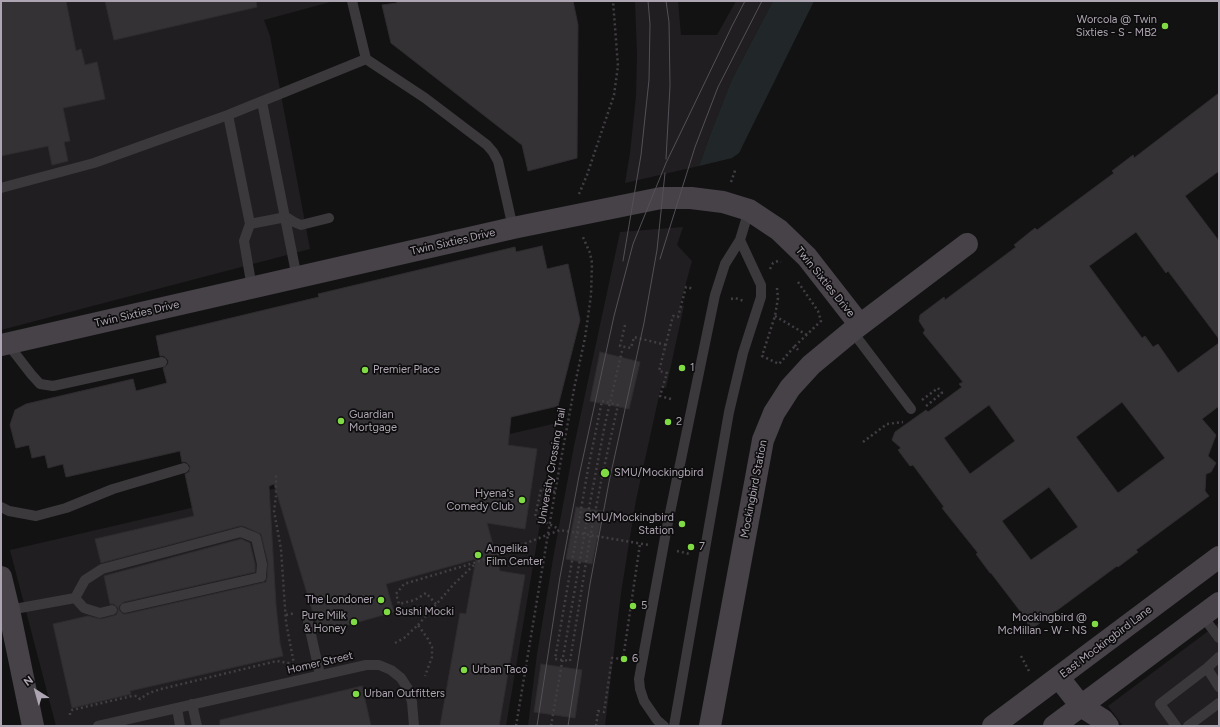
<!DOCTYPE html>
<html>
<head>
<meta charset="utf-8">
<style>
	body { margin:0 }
	#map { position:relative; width:1220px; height:727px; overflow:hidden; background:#131213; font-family:Figtree,sans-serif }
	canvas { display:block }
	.frame { position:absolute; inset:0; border:2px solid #aea5b2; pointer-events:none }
	.north { position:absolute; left:16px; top:671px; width:40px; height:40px; -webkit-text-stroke:3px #0e0d0e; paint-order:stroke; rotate:323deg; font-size:11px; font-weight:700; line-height:16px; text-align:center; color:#aea5b2 }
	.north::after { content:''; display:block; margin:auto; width:14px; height:18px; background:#aea5b2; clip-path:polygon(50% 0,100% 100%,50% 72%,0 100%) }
</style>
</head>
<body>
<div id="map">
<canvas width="1220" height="727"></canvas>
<div class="frame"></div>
<div class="north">N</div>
</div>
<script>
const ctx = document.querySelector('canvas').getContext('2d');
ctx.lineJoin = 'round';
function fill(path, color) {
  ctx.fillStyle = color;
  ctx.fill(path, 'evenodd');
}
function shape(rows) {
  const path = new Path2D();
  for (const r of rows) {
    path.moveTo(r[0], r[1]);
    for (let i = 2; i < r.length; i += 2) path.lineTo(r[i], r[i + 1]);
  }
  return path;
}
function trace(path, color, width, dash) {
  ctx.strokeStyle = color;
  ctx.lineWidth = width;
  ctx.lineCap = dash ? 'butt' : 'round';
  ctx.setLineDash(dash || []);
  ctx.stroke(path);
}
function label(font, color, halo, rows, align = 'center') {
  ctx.font = font + ' Figtree,sans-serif';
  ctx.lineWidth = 3.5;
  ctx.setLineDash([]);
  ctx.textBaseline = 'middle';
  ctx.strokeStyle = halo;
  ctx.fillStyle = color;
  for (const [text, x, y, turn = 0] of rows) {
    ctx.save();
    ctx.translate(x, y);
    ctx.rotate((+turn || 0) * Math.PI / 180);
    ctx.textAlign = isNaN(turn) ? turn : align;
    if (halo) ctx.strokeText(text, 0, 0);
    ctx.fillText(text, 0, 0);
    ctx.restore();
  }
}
const built = shape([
	[1,1,334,1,264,20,270,36,310,249,1,330],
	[635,1,678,1,681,35,717,35,736,1,773,1,732,79,710,135,699,166,625,183,630,153,636,96,637,54],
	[683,227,677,245,692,261,680,305,684,306,666,388,661,387,636,500,621,593,605,726,528,726,537,654,554,553,574,446,620,232],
	[557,423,506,726,56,726,10,550],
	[1219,623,1219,726,1123,726,1108,706]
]);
const green = shape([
	[773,1,814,1,739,153,732,158,699,166,710,135,732,79]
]);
const building = shape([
	[1,1,66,1,76,51,81,49,85,65,97,62,105,99,63,108,70,141,64,142,68,161,52,165,48,146,1,156,1,1],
	[105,1,256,1,257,7,114,40,105,1],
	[396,1,573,1,578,25,577,158,528,171,522,145,391,43,382,5,397,3,396,1],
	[1219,93,1219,171,1185,196,1219,241,1219,339,1168,271,1166,273,1136,232,1089,266,1142,338,1145,336,1153,347,1158,344,1178,373,1219,343,1219,406,1202,419,1216,435,1208,456,1216,463,1211,472,1206,474,1205,491,1209,496,1136,550,1138,552,1118,567,1117,566,1029,631,1027,620,991,573,990,573,976,554,978,553,942,508,944,507,913,465,910,466,898,450,901,448,892,440,895,432,926,410,928,412,962,387,959,384,963,382,923,333,925,330,919,321,920,315,944,297,945,300,1016,247,1014,245,1035,228,1037,230,1114,173,1112,171,1133,155,1134,158,1219,93],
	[1122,402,1165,458,1118,493,1076,437,1122,402],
	[989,405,1015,441,970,474,944,438,989,405],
	[1049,487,1078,527,1031,560,1002,521,1049,487],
	[542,246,547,269,568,264,580,320,558,406,511,417,508,445,537,449,525,529,487,523,500,571,525,575,499,726,440,726,460,613,466,614,476,559,386,584,394,612,319,633,274,484,269,486,276,605,280,643,283,656,130,691,131,694,72,708,53,624,88,616,101,619,116,615,118,611,118,608,114,604,110,604,104,576,241,539,250,543,255,564,255,572,124,602,119,606,119,610,123,614,126,614,262,583,266,582,267,578,268,563,261,534,243,526,240,526,101,563,95,539,194,516,185,474,189,472,190,466,186,462,182,462,180,451,66,477,63,464,48,468,45,455,32,458,29,445,16,448,10,425,15,410,26,404,133,379,136,391,167,383,163,368,168,364,168,360,164,356,160,356,156,336,319,297,318,294,515,247,516,252,542,246],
	[600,352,640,362,629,409,590,401,600,352],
	[576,507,603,511,592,564,566,559,576,507],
	[541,664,582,670,575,718,534,712,541,664],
	[362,686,371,726,220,726,220,720,362,686]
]);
const path = shape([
	[731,182,736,168],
	[579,194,587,175,614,95,618,66,613,1],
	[770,269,773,263,778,261,781,262],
	[798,282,818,311,821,321,795,346,798,350],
	[777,288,778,298,775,316,762,356,779,364,795,346],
	[731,299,735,298,744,301],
	[775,316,807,335],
	[625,325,620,346,631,348,634,337,666,345],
	[671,399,660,396,667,373,659,371,673,316,678,317,686,287,694,289],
	[922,400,938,388,942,393,925,407],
	[602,401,618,405,603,472,590,538,570,661,555,659,588,469,602,401],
	[863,442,887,424,903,422],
	[555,492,541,489,535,517,559,529],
	[677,551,690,554],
	[436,604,426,593,415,600,399,604,396,594,404,584,477,562,560,530,649,545],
	[286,615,295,613],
	[418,625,454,584,476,563],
	[395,643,404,638,418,625,428,639,432,647,432,657,425,676],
	[1021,656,1030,673],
	[70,715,70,712,72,710,132,696,137,696,140,699,149,693,161,689,277,661,294,664,286,622,281,549,274,511,276,496,276,474],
	[516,726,555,492,575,384,585,338,591,295,592,263,590,253,582,235],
	[551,726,589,508,605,424,622,351],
	[596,726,598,711,604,712,612,658,623,659,640,544]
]);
const lane = shape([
	[352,1,366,59],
	[262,102,297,278],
	[1,188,94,163,228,115],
	[250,224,286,217,294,222,301,225,329,218],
	[252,288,244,241,250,224,228,115,366,59,425,98,487,145,493,152,498,161,513,228],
	[852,331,911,409],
	[7,343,31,374,40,384,53,386,162,362],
	[1,507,9,511,36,516,66,508,113,489,184,468],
	[75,598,84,608,100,613,112,610],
	[9,610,75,598,85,580,102,569,241,532,256,538,262,564,261,577,125,608],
	[1202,615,1219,638],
	[308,621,320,675],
	[1207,668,1219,687],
	[192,704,197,726],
	[177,708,180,726],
	[98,726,366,665,379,665,391,670,401,678,408,689,412,702,414,726],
	[664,726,657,720,644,701,640,689,639,679,666,532,715,295,725,264,740,240,749,210],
	[674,726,729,412,743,353,761,297,761,285,740,240],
	[1176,726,1160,704,1207,668,1219,657],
	[1188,726,1219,703]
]);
const secondary = shape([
	[1,345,513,228,661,198,691,198,723,202,749,210,779,230,807,257,860,325],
	[1,577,9,610,33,726],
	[1059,678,1081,706,1103,720,1108,726],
	[710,726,763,440,774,413,790,388,811,365,852,331,967,244],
	[993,726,1219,557],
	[1054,726,1219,603]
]);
const tram = shape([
	[666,1,669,22,670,86,666,159],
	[660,259,695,147,718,87,762,1],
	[623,261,641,155,649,80,650,24,648,1],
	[537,726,560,577,579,476,614,316,633,244,666,163,732,26,745,1],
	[568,726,590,584,609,482,644,323,657,250,665,173]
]);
const markers = [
	[1165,26,4,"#7fda44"],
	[682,368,4,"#7fda44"],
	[365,370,4,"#7fda44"],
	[341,421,4,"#7fda44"],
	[668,422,4,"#7fda44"],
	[605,473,5,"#7fda44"],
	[522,500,4,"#7fda44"],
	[682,524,4,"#7fda44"],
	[691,547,4,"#7fda44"],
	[478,555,4,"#7fda44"],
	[381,600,4,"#7fda44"],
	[633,606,4,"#7fda44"],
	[387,612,4,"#7fda44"],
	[354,622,4,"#7fda44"],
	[1095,624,4,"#7fda44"],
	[624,659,4,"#7fda44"],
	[464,670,4,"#7fda44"],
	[356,694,4,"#7fda44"]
];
const poiNames = [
	["Worcola @ Twin",1157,20,"right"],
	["Sixties - S - MB2",1157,33,"right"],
	["1",690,368],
	["Premier Place",373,370],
	["Guardian",349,415],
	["Mortgage",349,428],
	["2",676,422],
	["SMU/Mockingbird",614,473],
	["Hyena's",514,494,"right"],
	["Comedy Club",514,507,"right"],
	["SMU/Mockingbird",674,518,"right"],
	["Station",674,531,"right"],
	["7",699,547],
	["Angelika",486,549],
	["Film Center",486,562],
	["The Londoner",373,600,"right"],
	["5",641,606],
	["Sushi Mocki",395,612],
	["Pure Milk",346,616,"right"],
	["& Honey",346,629,"right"],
	["Mockingbird @",1087,618,"right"],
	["McMillan - W - NS",1087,631,"right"],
	["6",632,659],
	["Urban Taco",472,670],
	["Urban Outfitters",364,694]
];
const streetNames = [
	["Twin Sixties Drive",453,242,-13],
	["Twin Sixties Drive",825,282,51],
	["Twin Sixties Drive",137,314,-13],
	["University Crossing Trail",552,466,-80],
	["Mockingbird Station",754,489,-79],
	["East Mockingbird Lane",1106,642,-37],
	["Homer Street",320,663,-13]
];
fill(built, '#201e20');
fill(green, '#212728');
fill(building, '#343235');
trace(building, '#2f2c2f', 1);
trace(path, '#423e44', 2.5, [2, 3]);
trace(lane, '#3c393d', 10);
trace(secondary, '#464248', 22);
trace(tram, '#555057', 1);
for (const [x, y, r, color] of markers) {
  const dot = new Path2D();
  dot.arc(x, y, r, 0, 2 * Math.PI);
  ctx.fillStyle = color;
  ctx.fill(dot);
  trace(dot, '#0e0d0e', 1.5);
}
label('11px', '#aea5b2', '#0e0d0e', poiNames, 'left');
label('11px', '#aea5b2', '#0e0d0e', streetNames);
</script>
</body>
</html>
